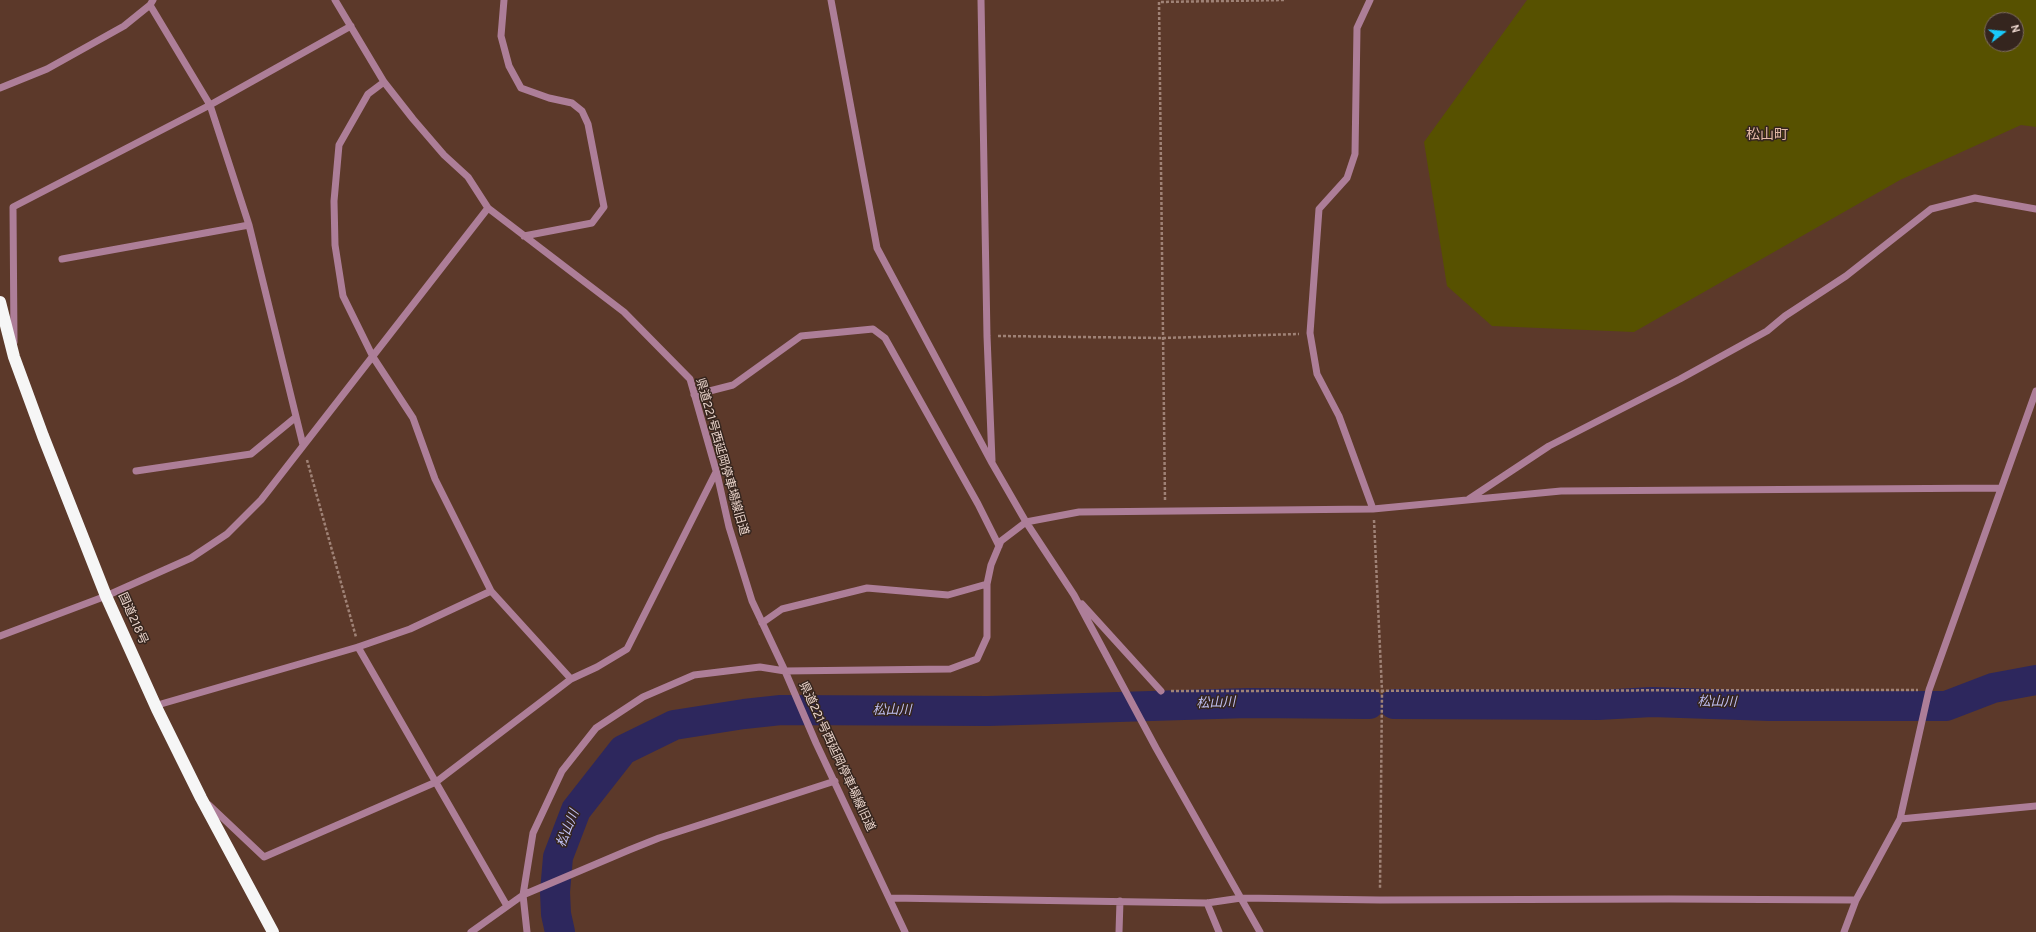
<!DOCTYPE html>
<html>
<head>
<meta charset="utf-8">
<style>
	body { margin:0 }
	#map { position:relative; width:2036px; height:932px; overflow:hidden; background:#5c392a; font-family:Overpass,sans-serif }
	canvas { display:block }
	.north { position:absolute; left:1984px; top:12px; width:40px; height:40px; box-sizing:border-box; background:#35251e; border:1px solid #7d6b63; border-radius:50%; rotate:74deg; font-size:11px; font-weight:700; line-height:16px; text-align:center; color:#e9d3ca }
	.north::after { content:''; display:block; margin:auto; width:14px; height:18px; background:#19cafc; clip-path:polygon(50% 0,100% 100%,50% 72%,0 100%) }
</style>
</head>
<body>
<div id="map">
<canvas width="2036" height="932"></canvas>
<div class="north">N</div>
</div>
<script>
const ctx = document.querySelector('canvas').getContext('2d');
ctx.lineJoin = 'round';
function fill(path, color) {
  ctx.fillStyle = color;
  ctx.fill(path, 'evenodd');
}
function shape(rows) {
  const path = new Path2D();
  for (const r of rows) {
    path.moveTo(r[0], r[1]);
    for (let i = 2; i < r.length; i += 2) path.lineTo(r[i], r[i + 1]);
  }
  return path;
}
function trace(path, color, width, dash) {
  ctx.strokeStyle = color;
  ctx.lineWidth = width;
  ctx.lineCap = dash ? 'butt' : 'round';
  ctx.setLineDash(dash || []);
  ctx.stroke(path);
}
function label(font, color, halo, rows, align = 'center') {
  ctx.font = font + ' Overpass,"Noto Sans JP",sans-serif';
  ctx.lineWidth = 3;
  ctx.setLineDash([]);
  ctx.textBaseline = 'middle';
  ctx.strokeStyle = halo;
  ctx.fillStyle = color;
  for (const [text, x, y, turn = 0] of rows) {
    ctx.save();
    ctx.translate(x, y);
    ctx.rotate((+turn || 0) * Math.PI / 180);
    ctx.textAlign = isNaN(turn) ? turn : align;
    if (halo) ctx.strokeText(text, 0, 0);
    ctx.fillText(text, 0, 0);
    ctx.restore();
  }
}
const green = shape([
	[1527,0,2036,0,2036,127,2021,125,1900,180,1634,332,1492,326,1447,286,1424,142],
	[1992,20,2016,20,2016,44,1992,44]
]);
const river = shape([
	[1394,704,1598,705,1652,702,1770,706,1946,706,1993,688,2036,680],
	[560,932,556,914,555,892,558,857,576,810,623,750,674,725,744,714,781,710,988,711,1249,703,1369,704]
]);
const path = shape([
	[998,336,1163,338,1299,334],
	[307,460,356,637],
	[1165,500,1159,2,1286,0],
	[1374,520,1382,691,1380,888],
	[1171,691,1918,690]
]);
const minor = shape([
	[335,0,384,82,413,119,444,155,468,177,488,208,624,312,690,379,717,474,729,527,752,601,785,671,816,743,905,932],
	[504,0,501,36,509,66,521,88,549,98,572,103,582,111,588,124,604,207,592,223,524,236],
	[831,0,877,248,992,463,1026,522,1074,595,1156,748,1260,932],
	[981,0,987,336,992,461],
	[1370,0,1357,28,1355,154,1347,178,1319,209,1310,333,1317,374,1339,416,1373,509],
	[150,5,210,105,249,225,303,445],
	[384,82,368,94,339,145,334,201,335,245,343,296,373,357,413,418,435,479,491,591,571,679,597,667,627,649,716,472],
	[0,88,47,69,124,26,150,5,153,0],
	[62,259,249,225],
	[14,342,13,207,210,105,351,26],
	[694,395,733,385,801,336,873,329,885,338,978,504,999,546],
	[136,471,251,454,296,417],
	[1469,499,1549,446,1680,379,1767,331,1785,316,1846,276,1931,209,1975,198,2036,209],
	[1082,604,1161,691],
	[762,623,782,609,867,588,948,595,987,584,991,565,1001,541,1026,522,1079,512,1373,509,1561,491,2001,488],
	[0,636,106,596,191,558,227,534,261,500,488,208],
	[358,647,507,906],
	[157,709,161,704,358,647,410,629,491,591],
	[209,805,264,857,436,782,571,679],
	[1900,819,2036,806],
	[890,898,1207,903,1241,898,1380,900,1669,899,1856,900],
	[1207,903,1219,932],
	[471,932,523,895,629,850,659,838,835,781],
	[527,932,523,895,533,833,562,771,596,728,643,697,694,675,760,667,785,671,950,669,977,659,987,637,987,584],
	[1119,932,1120,901],
	[1844,932,1856,900,1900,819,1929,690,2036,391]
]);
const highway = shape([
	[0,302,14,357,43,436,106,596,157,709,201,798,273,932]
]);
const streetNames = [
	["県道221号西延岡停車場線旧道",721,457,74],
	["国道218号",132,619,66],
	["県道221号西延岡停車場線旧道",836,757,65]
];
const waterNames = [
	["松山川",1717,703,1],
	["松山川",1216,704,-2],
	["松山川",892,711],
	["松山川",569,829,-68]
];
const quarterNames = [
	["松山町",1767,136]
];
fill(green, '#575100');
trace(river, '#2d275d', 30);
trace(path, '#9f8276', 2.5, [3, 2]);
trace(minor, '#ad7e98', 7);
trace(highway, '#f6f6f6', 12);
label('12px', '#e9d3ca', '#35251e', streetNames);
label('italic 13px', '#c0c0f4', '#35251e', waterNames);
label('14px', '#e3b8a6', '#35251e', quarterNames);
</script>
</body>
</html>
